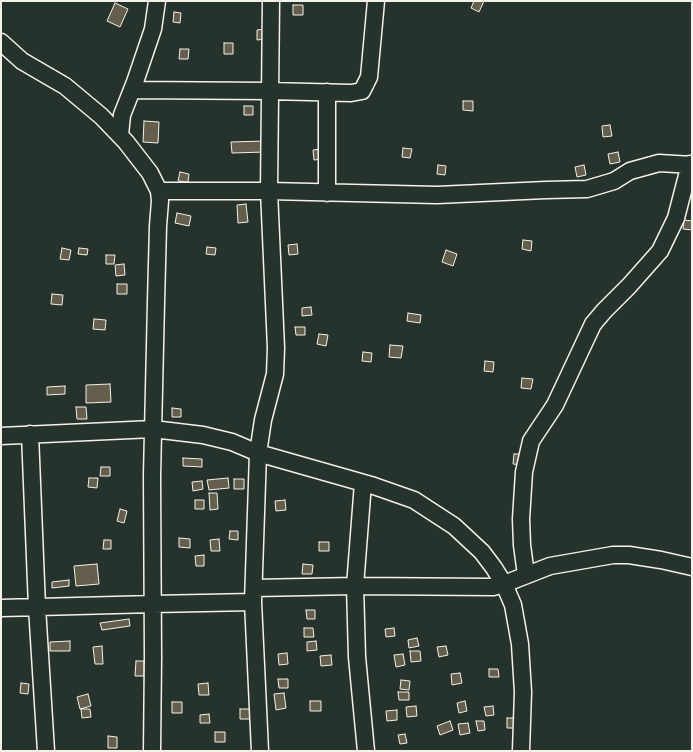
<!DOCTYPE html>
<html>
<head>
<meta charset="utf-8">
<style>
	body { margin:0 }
	#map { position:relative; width:693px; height:752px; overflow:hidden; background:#26332d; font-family:Delius,sans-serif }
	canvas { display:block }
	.frame { position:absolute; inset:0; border:2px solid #f4f1e8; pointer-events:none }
</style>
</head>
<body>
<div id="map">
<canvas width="693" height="752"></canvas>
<div class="frame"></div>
</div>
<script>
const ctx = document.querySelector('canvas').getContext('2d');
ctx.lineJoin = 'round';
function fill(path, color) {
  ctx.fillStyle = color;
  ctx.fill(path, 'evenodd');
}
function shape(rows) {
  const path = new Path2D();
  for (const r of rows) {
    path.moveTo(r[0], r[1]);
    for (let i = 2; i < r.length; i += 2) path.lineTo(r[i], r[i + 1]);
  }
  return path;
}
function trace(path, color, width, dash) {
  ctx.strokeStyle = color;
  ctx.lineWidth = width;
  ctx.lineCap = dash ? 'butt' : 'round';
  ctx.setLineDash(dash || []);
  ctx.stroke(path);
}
const building = shape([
	[474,1,484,1,479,12,471,8,474,1],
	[115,3,128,9,120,27,107,21,115,3],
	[293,5,303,5,303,15,293,15,293,5],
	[174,12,181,13,180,23,173,22,174,12],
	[265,29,266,39,257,40,257,30,265,29],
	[224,43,233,43,233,54,224,54,224,43],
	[180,49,189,49,188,59,179,59,180,49],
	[463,101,473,101,473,111,463,110,463,101],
	[244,106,253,106,253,115,244,115,244,106],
	[144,121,159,122,158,143,143,142,144,121],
	[610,125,612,136,603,137,602,126,610,125],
	[265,141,265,152,232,153,231,142,265,141],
	[403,148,412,149,410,158,402,157,403,148],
	[321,149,322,159,314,160,313,150,321,149],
	[618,152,620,162,610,164,608,154,618,152],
	[438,165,446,166,445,175,437,174,438,165],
	[584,165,586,175,577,177,575,167,584,165],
	[180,172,189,174,188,182,178,181,180,172],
	[246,204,248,222,238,223,237,205,246,204],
	[177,213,191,216,189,226,175,223,177,213],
	[684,220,692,221,692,230,683,229,684,220],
	[523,240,532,241,531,251,522,249,523,240],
	[297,244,298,254,289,255,288,245,297,244],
	[207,247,216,248,215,255,206,254,207,247],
	[62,248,71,250,69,260,60,259,62,248],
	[79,248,88,249,87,255,78,254,79,248],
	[446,250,457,254,453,266,442,262,446,250],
	[106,255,115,255,114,264,106,264,106,255],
	[124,264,125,275,116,276,115,265,124,264],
	[117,284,127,284,127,294,117,294,117,284],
	[52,294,63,295,62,305,51,304,52,294],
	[311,307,312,315,302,316,302,308,311,307],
	[408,313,421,315,420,323,407,321,408,313],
	[94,319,106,320,105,330,93,329,94,319],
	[295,327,305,327,305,335,296,335,295,327],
	[319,334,328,335,326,346,317,344,319,334],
	[390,345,403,346,401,358,389,357,390,345],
	[363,352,372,353,371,362,362,361,363,352],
	[485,361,494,362,493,372,484,371,485,361],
	[522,378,533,379,531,389,521,388,522,378],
	[110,384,111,402,86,403,86,385,110,384],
	[65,386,65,394,47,395,47,387,65,386],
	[76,407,86,407,87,419,77,419,76,407],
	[172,408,181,409,181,417,172,417,172,408],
	[514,454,525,454,524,465,513,464,514,454],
	[183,458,202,459,202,467,183,466,183,458],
	[101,467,110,467,110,476,100,476,101,467],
	[89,478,98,478,97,488,88,487,89,478],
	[228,478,229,488,209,490,207,480,228,478],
	[234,479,244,479,244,489,234,489,234,479],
	[202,481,203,489,193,491,192,482,202,481],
	[209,493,217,493,218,509,210,510,209,493],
	[195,500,204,500,204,509,195,509,195,500],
	[285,500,286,510,276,511,275,501,285,500],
	[120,509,127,511,124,523,117,521,120,509],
	[230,531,238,531,238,540,229,539,230,531],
	[179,538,190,539,190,548,179,547,179,538],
	[219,539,220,551,211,551,210,540,219,539],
	[104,540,111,540,111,549,103,549,104,540],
	[319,542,329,542,329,551,319,551,319,542],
	[204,555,204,566,196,566,195,556,204,555],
	[97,564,99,584,76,586,74,566,97,564],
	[303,564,313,565,312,574,302,574,303,564],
	[69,580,69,586,52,588,52,582,69,580],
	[306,610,315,610,315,619,307,619,306,610],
	[129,619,130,626,102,630,100,623,129,619],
	[304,628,313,628,314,637,304,637,304,628],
	[394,628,395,636,386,637,385,629,394,628],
	[417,638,419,646,409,648,408,640,417,638],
	[70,641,70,651,50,651,50,642,70,641],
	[316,641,317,650,307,651,307,642,316,641],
	[102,646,103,664,95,664,93,647,102,646],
	[446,646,448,655,439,657,437,647,446,646],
	[410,651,420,651,421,661,411,662,410,651],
	[287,653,288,664,279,665,278,654,287,653],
	[403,654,405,665,396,667,394,655,403,654],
	[331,655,332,665,321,666,320,656,331,655],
	[136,661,144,661,144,676,135,676,136,661],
	[489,669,498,669,499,677,489,677,489,669],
	[460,673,462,683,452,685,451,674,460,673],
	[278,679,288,679,288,688,279,688,278,679],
	[401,680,410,681,409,690,400,689,401,680],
	[21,683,29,684,28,694,20,693,21,683],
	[208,683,209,695,199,695,198,684,208,683],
	[398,692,409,692,409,700,399,700,398,692],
	[284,693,286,708,276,710,274,694,284,693],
	[88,694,91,706,80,709,77,697,88,694],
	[310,701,321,701,321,711,310,711,310,701],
	[465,701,467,711,459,713,457,703,465,701],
	[172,702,182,702,182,713,172,713,172,702],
	[416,706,417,716,407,717,406,707,416,706],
	[493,706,494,715,486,716,484,707,493,706],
	[81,709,90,709,91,717,82,718,81,709],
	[240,709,250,709,250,719,240,719,240,709],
	[397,710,397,720,387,721,386,711,397,710],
	[209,714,210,723,200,723,200,715,209,714],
	[507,718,517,718,517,728,507,728,507,718],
	[450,721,453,730,440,735,437,726,450,721],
	[476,721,484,721,485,730,478,731,476,721],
	[468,723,470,733,460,735,458,724,468,723],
	[215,732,225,732,225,742,215,742,215,732],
	[405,734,407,743,400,744,398,735,405,734],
	[108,736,117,737,117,748,108,748,108,736]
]);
const street = shape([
	[1,42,22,61,65,86,101,116,126,142,150,173,159,191,160,201,158,226,156,302,152,476,153,658,152,751],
	[132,90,269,91,351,93,362,91,369,77,376,1],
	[327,92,327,193],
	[120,135,122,115,135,82,153,29,157,1],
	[159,191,269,191,437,195,546,190,587,189,614,181,630,171,659,163,692,165],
	[30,434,37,607,46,751],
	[1,436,153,429,203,435,232,442,258,453,374,486,414,500,454,526,482,552,494,568,504,584,513,605,520,644,523,692,521,751],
	[363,483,355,586,357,657,366,751],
	[526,575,522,545,521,519,524,472,531,441,555,405,593,324,604,311,629,286,660,251,676,218,690,164],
	[254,588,355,586,493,587,504,584,550,566,613,555,629,555,661,560,692,567],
	[1,608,153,604,253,602],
	[260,751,253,602,258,453,263,420,275,374,276,348,269,191,271,1]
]);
fill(building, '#645f4d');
trace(building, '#f4f1e8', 1);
trace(street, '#f4f1e8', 19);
trace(street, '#26332d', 16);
</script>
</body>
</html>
